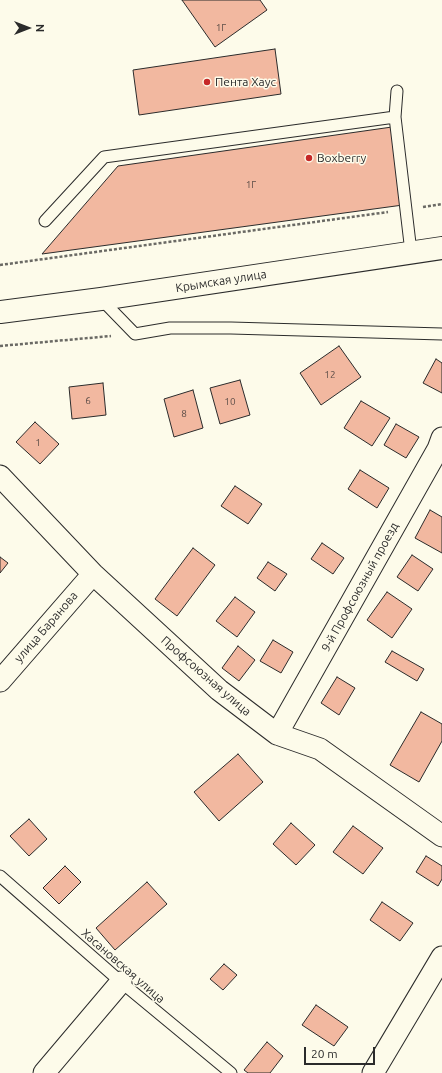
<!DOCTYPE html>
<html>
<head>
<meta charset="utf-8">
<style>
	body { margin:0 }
	#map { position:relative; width:442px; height:1073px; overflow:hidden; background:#fdfbea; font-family:Ubuntu,sans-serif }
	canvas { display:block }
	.north { position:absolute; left:8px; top:8px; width:40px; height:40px; -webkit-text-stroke:3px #fdfbea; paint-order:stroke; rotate:90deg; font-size:11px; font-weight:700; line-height:16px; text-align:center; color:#2b2b2b }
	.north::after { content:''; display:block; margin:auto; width:14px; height:18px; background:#2b2b2b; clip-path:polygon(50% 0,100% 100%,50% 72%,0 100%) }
	.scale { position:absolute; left:304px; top:1047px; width:71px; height:18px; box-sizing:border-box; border:2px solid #2b2b2b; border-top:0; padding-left:5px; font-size:12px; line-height:14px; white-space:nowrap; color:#2b2b2b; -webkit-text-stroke:3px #fdfbea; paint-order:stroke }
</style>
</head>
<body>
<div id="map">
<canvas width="442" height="1073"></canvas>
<div class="north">N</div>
<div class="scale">20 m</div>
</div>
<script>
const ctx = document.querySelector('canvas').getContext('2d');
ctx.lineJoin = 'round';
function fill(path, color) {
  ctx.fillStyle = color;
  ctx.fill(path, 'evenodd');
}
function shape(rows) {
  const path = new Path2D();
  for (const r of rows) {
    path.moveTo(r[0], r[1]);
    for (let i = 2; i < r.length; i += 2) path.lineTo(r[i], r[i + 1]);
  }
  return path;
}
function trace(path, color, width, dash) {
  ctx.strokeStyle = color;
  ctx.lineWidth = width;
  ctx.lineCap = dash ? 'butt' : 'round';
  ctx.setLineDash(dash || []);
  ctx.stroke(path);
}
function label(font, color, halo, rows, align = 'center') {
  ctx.font = font + ' Ubuntu,sans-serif';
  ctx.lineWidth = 3;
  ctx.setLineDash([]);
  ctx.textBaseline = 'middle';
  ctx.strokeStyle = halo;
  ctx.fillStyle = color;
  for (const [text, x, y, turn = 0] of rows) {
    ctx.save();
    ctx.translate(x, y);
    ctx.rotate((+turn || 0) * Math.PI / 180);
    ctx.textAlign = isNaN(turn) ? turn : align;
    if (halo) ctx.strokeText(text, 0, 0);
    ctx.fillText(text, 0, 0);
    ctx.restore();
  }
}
const building = shape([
	[182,0,260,0,267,10,215,47,182,0],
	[275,49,281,94,139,115,133,70,275,49],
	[392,127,403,205,42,254,118,166,392,127],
	[339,346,361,377,321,405,300,373,339,346],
	[436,359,442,363,442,393,423,383,436,359],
	[240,380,250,415,220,424,210,388,240,380],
	[103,383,106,415,72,419,69,387,103,383],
	[193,390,203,428,174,437,164,399,193,390],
	[361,401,390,418,372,446,344,428,361,401],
	[35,422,59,444,40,464,16,442,35,422],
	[396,424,419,437,406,458,384,445,396,424],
	[360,470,389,488,377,508,348,489,360,470],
	[235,486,262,504,248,524,221,506,235,486],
	[430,510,442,517,442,553,415,538,430,510],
	[322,543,344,558,333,574,311,559,322,543],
	[193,548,215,565,177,616,155,599,193,548],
	[412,555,433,569,418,591,397,577,412,555],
	[0,557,8,563,0,573,0,557],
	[268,562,287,574,275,591,257,578,268,562],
	[387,592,412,609,392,638,367,620,387,592],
	[235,597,255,612,237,637,216,621,235,597],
	[273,640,293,652,281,673,260,661,273,640],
	[238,646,255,660,239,681,222,668,238,646],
	[392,651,424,669,417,681,385,662,392,651],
	[337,677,355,688,339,715,321,703,337,677],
	[421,712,442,724,442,741,419,782,390,765,421,712],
	[238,754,263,782,219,821,194,792,238,754],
	[29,819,47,839,29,856,10,836,29,819],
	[291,823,315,845,296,865,273,844,291,823],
	[353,826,383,848,363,874,333,852,353,826],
	[426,856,442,866,442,879,438,886,416,872,426,856],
	[65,866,81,882,59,904,43,888,65,866],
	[147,882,167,904,115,950,96,928,147,882],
	[382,902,413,923,400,941,370,920,382,902],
	[224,964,237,975,223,990,210,979,224,964],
	[316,1005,348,1027,334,1046,302,1025,316,1005],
	[267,1042,283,1056,270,1073,248,1073,244,1070,267,1042]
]);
const path = shape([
	[423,207,442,204],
	[0,265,388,212],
	[0,346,111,336]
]);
const lane = shape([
	[395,117,397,91],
	[45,221,104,157,395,117,411,252],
	[101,299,135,334,170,328,231,328,442,334],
	[0,876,121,982,231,1073]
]);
const street = shape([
	[0,476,93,574,219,690,277,734,320,749,442,836],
	[0,681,93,574],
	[277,734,438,449,442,438],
	[44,1073,121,982],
	[373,1073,442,957]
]);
const secondary = shape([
	[0,312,101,299,442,248]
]);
const markers = [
	[207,82,4,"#c62828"],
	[309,158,4,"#c62828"]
];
const numberNames = [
	["1Г",221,28],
	["1Г",251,185],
	["12",330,375],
	["6",88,401],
	["10",230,402],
	["8",184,414],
	["1",38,443]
];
const poiNames = [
	["Пента Хаус",215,82],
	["Boxberry",317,158]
];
const streetNames = [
	["Крымская улица",221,281,-9],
	["9-й Профсоюзный проезд",360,587,-61],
	["улица Баранова",46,627,-49],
	["Профсоюзная улица",206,676,41],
	["Хасановская улица",123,966,41]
];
fill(building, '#f2b8a0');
trace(building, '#2b2b2b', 1);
trace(lane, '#2b2b2b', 13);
trace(street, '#2b2b2b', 23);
trace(secondary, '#2b2b2b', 24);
trace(path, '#6a6964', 2.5, [3, 2]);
trace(lane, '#fdfbea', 11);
trace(street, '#fdfbea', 21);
trace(secondary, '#fdfbea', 22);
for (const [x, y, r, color] of markers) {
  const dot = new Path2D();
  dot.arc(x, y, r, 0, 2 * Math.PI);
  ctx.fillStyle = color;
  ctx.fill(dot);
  trace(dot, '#fdfbea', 1.5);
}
label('10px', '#5d4e48', null, numberNames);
label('12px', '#2b2b2b', '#fdfbea', poiNames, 'left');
label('12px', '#2b2b2b', '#fdfbea', streetNames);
</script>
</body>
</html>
